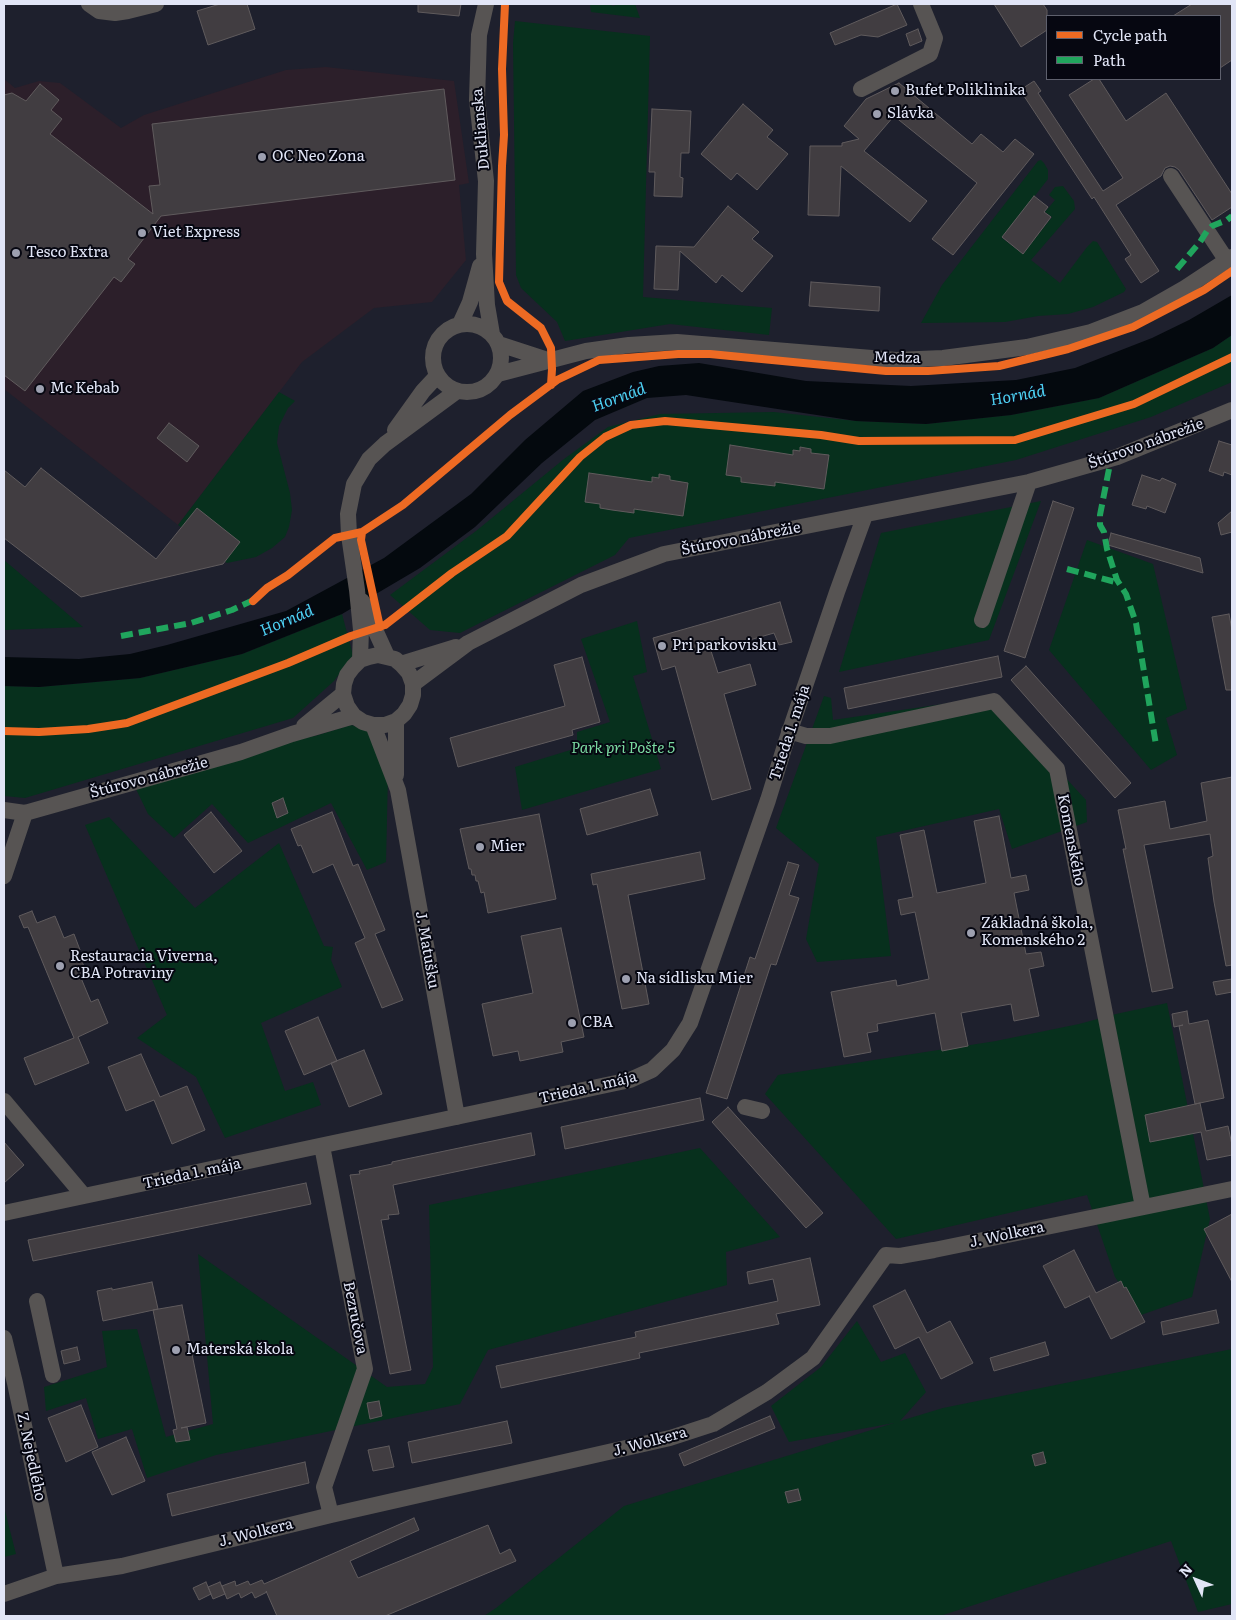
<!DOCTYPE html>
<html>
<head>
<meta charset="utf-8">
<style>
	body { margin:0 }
	#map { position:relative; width:1236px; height:1620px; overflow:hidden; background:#1e202d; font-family:Literata,serif }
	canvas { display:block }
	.frame { position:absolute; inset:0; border:5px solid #e1e5f6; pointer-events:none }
	.legend { position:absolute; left:1046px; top:15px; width:175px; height:65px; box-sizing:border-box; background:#060711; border:1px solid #5e606d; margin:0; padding:6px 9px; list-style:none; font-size:15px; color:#e1e5f6 }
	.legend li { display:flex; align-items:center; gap:10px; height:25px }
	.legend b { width:25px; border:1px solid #5e606d }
	.north { position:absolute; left:1171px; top:1555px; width:50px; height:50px; -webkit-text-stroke:4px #060711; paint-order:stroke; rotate:313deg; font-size:14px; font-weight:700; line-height:20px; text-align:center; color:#e1e5f6 }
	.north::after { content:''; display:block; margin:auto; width:18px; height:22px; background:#e1e5f6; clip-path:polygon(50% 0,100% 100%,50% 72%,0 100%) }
</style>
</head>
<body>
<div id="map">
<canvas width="1236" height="1620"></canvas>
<div class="frame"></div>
<ul class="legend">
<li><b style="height:6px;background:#ed6a23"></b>Cycle path</li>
<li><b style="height:6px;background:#20a55d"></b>Path</li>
</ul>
<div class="north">N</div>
</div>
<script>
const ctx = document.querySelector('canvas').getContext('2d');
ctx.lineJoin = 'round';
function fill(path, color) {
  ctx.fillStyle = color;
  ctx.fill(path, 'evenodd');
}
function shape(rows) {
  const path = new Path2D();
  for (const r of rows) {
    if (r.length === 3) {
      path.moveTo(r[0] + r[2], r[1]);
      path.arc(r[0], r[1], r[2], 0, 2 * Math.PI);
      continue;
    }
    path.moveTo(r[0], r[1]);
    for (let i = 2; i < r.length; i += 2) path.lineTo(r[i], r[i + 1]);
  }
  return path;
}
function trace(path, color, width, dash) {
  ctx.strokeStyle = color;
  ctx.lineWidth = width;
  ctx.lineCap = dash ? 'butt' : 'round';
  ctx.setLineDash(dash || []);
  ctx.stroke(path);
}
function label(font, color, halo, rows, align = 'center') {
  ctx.font = font + ' Literata,serif';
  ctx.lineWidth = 4;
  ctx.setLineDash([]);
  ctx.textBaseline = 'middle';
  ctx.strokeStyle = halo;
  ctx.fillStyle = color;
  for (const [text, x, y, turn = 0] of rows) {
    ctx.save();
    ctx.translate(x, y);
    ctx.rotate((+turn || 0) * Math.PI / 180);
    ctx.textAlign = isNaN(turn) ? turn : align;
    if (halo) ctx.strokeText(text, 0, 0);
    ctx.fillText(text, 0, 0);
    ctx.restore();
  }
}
const commercial = shape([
	[326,67,454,81,469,183,459,185,466,260,432,302,374,308,302,362,178,525,4,389,4,79,15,88,39,81,60,83,121,128,144,115,286,70]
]);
const green = shape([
	[590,4,609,4,613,6,619,4,635,4,640,18,591,12],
	[515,21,650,36,643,297,772,308,769,335,670,324,565,341,557,322,521,288,516,275,513,43],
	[1041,160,1044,163,1048,170,1048,179,1002,238,1023,254,1052,217,1045,212,1055,200,1049,195,1055,187,1063,186,1074,201,1075,209,1031,260,1060,283,1087,247,1093,241,1097,242,1126,289,1124,292,1093,307,1068,314,1038,316,1005,322,921,323,942,285,1038,161],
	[1232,335,1232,382,1151,417,1016,460,629,538,615,555,460,633,430,630,390,595,476,531,564,459,608,427,660,414,774,412,856,421,926,424,1011,415,1099,398,1213,348],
	[279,392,295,401,288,408,279,426,277,443,290,493,292,510,289,527,285,537,272,548,256,557,227,563,178,525],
	[1041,501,989,640,839,672,881,533],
	[1087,540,1153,564,1187,709,1166,718,1177,755,1151,770,1049,650],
	[4,560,83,627,4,630],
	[342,614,353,655,334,681,293,718,25,798,4,796,4,686,39,687,140,678,242,654],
	[637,621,647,672,633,676,661,769,522,810,515,767,577,748,577,732,610,722,581,639],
	[824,696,831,698,833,720,991,697,1086,800,1087,822,1012,849,999,809,876,837,891,956,817,962,806,939,819,864,776,828],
	[351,725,370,731,388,774,386,862,367,870,331,803,248,843,212,804,174,838,148,814,136,789,298,738,315,736],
	[109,817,195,908,279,843,324,946,333,947,331,960,342,987,261,1023,285,1091,313,1082,321,1105,225,1138,196,1077,137,1038,167,1015,85,825],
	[1167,1003,1210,1219,1192,1297,1141,1315,1115,1277,1087,1195,896,1239,765,1094,778,1075,996,1041,1079,1024,1116,1014],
	[700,1148,780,1237,726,1252,727,1285,488,1350,460,1404,216,1455,147,1478,132,1429,98,1439,86,1398,46,1411,44,1387,107,1367,102,1331,137,1329,166,1437,213,1424,198,1254,387,1387,425,1384,433,1367,429,1205],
	[857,1321,881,1362,905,1353,926,1392,900,1421,943,1408,1232,1349,1232,1604,1198,1612,1171,1541,940,1616,484,1616,496,1608,624,1506,894,1423,789,1442,771,1406,821,1367],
	[4,1511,5,1511,16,1554,4,1557]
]);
const water = shape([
	[1232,295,1232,335,1213,348,1099,398,1011,415,926,424,856,421,686,395,647,398,595,420,542,463,475,527,420,568,342,614,242,654,140,678,39,687,4,686,4,657,79,659,130,654,167,645,286,611,384,558,471,494,525,440,583,391,633,372,659,366,699,363,806,381,911,386,1016,380,1075,368,1152,338,1189,320]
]);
const building = shape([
	[220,4,247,4,255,29,208,45,197,11,220,4],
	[418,4,461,4,459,16,418,12,418,4],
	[897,4,907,25,878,37,861,35,835,45,830,33,897,4],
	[994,4,1043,4,1047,10,1047,30,1021,47,994,4],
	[1192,4,1232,4,1232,60,1220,68,1220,16,1173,16,1192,4],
	[918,29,922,41,910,46,906,34,918,29],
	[1094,79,1099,79,1126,121,1166,93,1232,194,1232,207,1212,220,1179,170,1175,167,1170,166,1165,168,1161,176,1116,205,1159,271,1141,283,1125,259,1131,255,1094,197,1092,199,1088,193,1020,90,1034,81,1041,91,1038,93,1103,191,1123,178,1069,95,1094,79],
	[899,83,972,144,981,134,1003,152,1015,139,1034,154,953,255,932,239,977,183,894,116,864,151,927,201,910,222,841,166,839,216,808,215,810,146,842,146,842,143,859,139,844,126,866,99,899,83],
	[40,84,59,100,51,110,62,119,50,134,153,214,149,186,160,185,152,124,444,89,455,180,161,216,128,259,135,264,121,282,114,277,25,391,4,375,4,95,12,93,26,101,40,84],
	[743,104,773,130,767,137,788,154,757,190,737,173,731,180,701,154,743,104],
	[652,109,691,111,689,153,681,153,680,177,683,178,682,197,654,196,655,172,649,172,652,109],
	[1034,196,1048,207,1044,212,1051,217,1023,254,1002,237,1034,196],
	[728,206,759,232,752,239,773,256,742,292,722,275,716,283,680,251,678,290,654,289,656,246,694,247,728,206],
	[811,282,880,287,879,311,809,306,811,282],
	[169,423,199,446,187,462,157,438,169,423],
	[1219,441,1232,445,1232,475,1224,472,1223,476,1209,471,1219,441],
	[730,445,793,455,793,450,800,451,800,447,811,449,811,453,829,455,824,489,775,482,775,486,741,482,741,477,726,475,730,445],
	[41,468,156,559,197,508,240,542,223,564,81,597,4,538,4,470,25,487,41,468],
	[589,473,652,482,652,477,659,478,659,474,670,476,670,480,688,483,683,516,634,509,634,513,612,510,600,508,600,504,585,502,589,473],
	[1142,475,1160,481,1162,478,1176,484,1165,513,1147,506,1146,509,1132,505,1142,475],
	[1053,501,1074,508,1025,658,1004,651,1053,501],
	[1232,511,1232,532,1221,535,1218,523,1232,511],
	[1111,533,1200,558,1203,573,1108,545,1111,533],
	[780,602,792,642,779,645,774,633,711,651,718,673,750,664,756,685,724,694,751,789,712,800,675,666,662,670,653,638,780,602],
	[1229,614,1232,630,1232,690,1226,690,1212,617,1229,614],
	[998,656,1002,677,848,709,844,688,998,656],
	[582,657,600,722,572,730,573,735,458,767,450,738,565,706,554,665,582,657],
	[1026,666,1131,783,1115,798,1011,680,1026,666],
	[1232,777,1232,965,1226,966,1214,902,1208,858,1213,856,1210,834,1144,845,1173,988,1152,992,1123,849,1126,849,1118,810,1165,801,1170,829,1207,821,1201,783,1232,777],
	[650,789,658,815,587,835,580,809,650,789],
	[283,798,288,813,277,818,272,803,283,798],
	[211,812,242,851,214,873,184,835,211,812],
	[332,812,353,866,358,864,385,930,375,934,403,1000,382,1008,355,943,365,938,333,864,313,873,301,845,298,846,291,829,332,812],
	[539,814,556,899,488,913,484,892,481,893,478,881,476,881,475,875,472,875,471,869,469,869,460,829,539,814],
	[999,816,1011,878,1026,875,1029,890,1014,893,1026,954,1041,952,1044,966,1029,969,1039,1016,1014,1021,1011,1004,961,1013,968,1046,942,1051,935,1013,877,1024,878,1031,867,1033,871,1052,844,1057,831,992,896,980,897,986,929,979,915,912,901,915,898,900,913,897,900,835,924,830,937,893,986,883,974,821,999,816],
	[700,852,705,879,628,895,649,1004,622,1009,597,884,593,885,591,874,700,852],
	[788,862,799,865,789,895,799,898,776,965,771,964,727,1099,706,1093,750,957,755,959,788,862],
	[32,911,37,923,55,916,64,938,74,934,80,950,77,951,88,975,81,978,91,1002,98,999,108,1023,78,1037,89,1063,35,1085,24,1058,74,1038,28,927,24,928,19,916,32,911],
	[561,928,584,1037,561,1042,563,1052,520,1061,518,1051,493,1056,482,1004,533,993,521,936,561,928],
	[1232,979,1232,992,1216,995,1213,982,1232,979],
	[1187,1011,1189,1024,1208,1020,1224,1098,1195,1104,1179,1026,1183,1025,1174,1027,1172,1014,1187,1011],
	[318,1017,337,1061,304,1075,285,1031,318,1017],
	[364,1050,382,1094,349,1107,331,1063,364,1050],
	[141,1054,160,1097,187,1086,205,1130,172,1144,154,1100,126,1111,108,1067,141,1054],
	[700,1098,704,1120,565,1149,561,1127,700,1098],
	[1200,1103,1206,1131,1228,1126,1232,1145,1232,1155,1207,1160,1201,1132,1150,1142,1145,1115,1200,1103],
	[728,1107,823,1213,806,1228,712,1122,728,1107],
	[531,1133,535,1155,393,1185,399,1214,388,1215,389,1219,381,1220,411,1370,390,1374,350,1175,360,1174,359,1171,392,1164,392,1162,531,1133],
	[4,1142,24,1165,4,1183,4,1142],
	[306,1183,311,1204,33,1261,28,1240,306,1183],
	[1232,1214,1232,1282,1204,1229,1232,1214],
	[1074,1250,1096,1293,1121,1281,1124,1288,1126,1287,1145,1322,1111,1339,1089,1296,1090,1296,1065,1308,1043,1266,1074,1250],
	[810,1258,820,1305,776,1314,779,1324,639,1353,640,1358,501,1388,496,1366,636,1337,635,1332,778,1301,773,1279,749,1284,747,1272,810,1258],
	[152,1282,158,1309,103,1321,97,1291,112,1288,112,1290,152,1282],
	[905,1290,927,1333,950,1321,973,1363,941,1379,919,1337,895,1349,873,1306,905,1290],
	[182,1305,206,1423,181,1428,187,1427,190,1440,176,1442,173,1430,177,1429,153,1310,182,1305],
	[1216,1310,1219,1323,1163,1335,1161,1322,1216,1310],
	[1045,1342,1049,1355,994,1371,990,1358,1045,1342],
	[77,1347,80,1360,64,1364,61,1351,77,1347],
	[379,1401,382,1416,370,1419,367,1403,379,1401],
	[81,1405,98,1447,66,1462,48,1418,81,1405],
	[770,1416,775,1428,684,1466,679,1454,770,1416],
	[507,1421,512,1443,412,1463,408,1442,507,1421],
	[126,1437,145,1481,112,1495,92,1452,126,1437],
	[389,1446,394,1467,373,1471,368,1450,389,1446],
	[1043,1452,1046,1463,1035,1466,1032,1455,1043,1452],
	[305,1462,309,1483,172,1516,167,1494,305,1462],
	[798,1489,801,1500,788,1503,785,1492,798,1489],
	[414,1518,419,1530,350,1561,358,1578,488,1525,500,1554,510,1549,516,1561,385,1616,277,1616,266,1591,267,1592,255,1598,252,1592,241,1598,239,1593,227,1599,222,1586,235,1581,236,1586,248,1581,250,1585,262,1580,264,1584,414,1518],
	[206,1582,211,1594,199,1600,193,1588,206,1582],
	[220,1582,225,1594,213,1599,208,1587,220,1582]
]);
const street = shape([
	[89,4,99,11,115,13,128,11,156,4],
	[486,4,479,35,477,100,486,181,484,254,487,305,492,334],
	[861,89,930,54,935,38,921,4],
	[1171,176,1227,261],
	[467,358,34],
	[460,324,470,302,480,266],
	[499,344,548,360],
	[498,374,586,351,629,345,677,342,896,360,943,358,1027,347,1091,332,1143,312,1185,288,1232,257],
	[395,430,423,391,437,376],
	[362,601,387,656],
	[982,620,1029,482],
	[360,660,361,630,357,590,349,535,348,514,354,484,369,459,385,444,457,391],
	[401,664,456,647],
	[413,684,468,643,581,585,664,554,1029,482,1117,457,1232,410],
	[396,721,385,725,373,725,363,722,354,716,347,706,343,694,344,684,347,675,353,667,360,660,369,657,378,655,395,659,401,664,409,673,413,684,413,695,410,705,404,714,396,721,396,775],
	[373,725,398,790,457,1117],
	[304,726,343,694],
	[789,731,806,736,830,736,994,701,1057,769,1143,1207],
	[4,810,25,813,241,752,292,734,354,716],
	[4,876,25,813],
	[4,1101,84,1196],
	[745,1107,762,1111],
	[322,1146,365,1369,324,1487,331,1515],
	[4,1213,630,1080,652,1070,673,1050,690,1023,768,800,786,742,837,592,865,515],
	[37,1301,53,1375],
	[4,1338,15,1383,56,1576],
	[4,1594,56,1576,122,1566,331,1515,670,1438,713,1424,767,1392,813,1358,886,1255,900,1256,934,1250,1232,1189]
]);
const quiet = shape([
	[4,4,5,4],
	[1177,269,1200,242,1207,231,1212,226,1227,220,1232,216],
	[1109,469,1100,515,1100,525,1104,532,1107,549,1117,580,1126,594,1136,623,1156,745],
	[1067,569,1119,583],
	[121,636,191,623,232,610,256,599]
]);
const cycleway = shape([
	[505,4,502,69,504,135,502,166,499,282,507,301,541,328,551,348,552,369,551,385],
	[362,532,361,540,380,627],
	[253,601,267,588,288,575,335,538,362,532,403,505,510,415,557,380,599,360,678,354,710,354,886,371,928,371,999,366,1068,349,1133,327,1204,290,1232,271],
	[4,731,39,732,88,729,127,723,288,663,351,636,385,625,452,573,507,536,580,457,605,437,631,425,665,421,821,435,859,441,1015,440,1134,404,1232,357]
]);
const markers = [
	[895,91,5,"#9da0b0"],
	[877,114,5,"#9da0b0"],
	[262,157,5,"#9da0b0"],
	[142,233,5,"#9da0b0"],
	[16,253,5,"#9da0b0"],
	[40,389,5,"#9da0b0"],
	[662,646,5,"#9da0b0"],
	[480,847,5,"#9da0b0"],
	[971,933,5,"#9da0b0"],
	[60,966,5,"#9da0b0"],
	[626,979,5,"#9da0b0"],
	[572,1023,5,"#9da0b0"],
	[176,1350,5,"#9da0b0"]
];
const poiNames = [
	["Bufet Poliklinika",905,91],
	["Slávka",887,114],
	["OC Neo Zona",272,157],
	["Viet Express",152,233],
	["Tesco Extra",26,253],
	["Mc Kebab",50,389],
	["Pri parkovisku",672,646],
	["Mier",490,847],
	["Základná škola,",981,924],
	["Komenského 2",981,941],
	["Restauracia Viverna,",70,957],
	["CBA Potraviny",70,974],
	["Na sídlisku Mier",636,979],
	["CBA",582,1023],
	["Materská škola",186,1350]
];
const streetNames = [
	["Duklianska",481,129,-95],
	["Medza",897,358,1],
	["Štúrovo nábrežie",1146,444,-20],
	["Štúrovo nábrežie",741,539,-11],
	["Trieda 1. mája",790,733,-72],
	["Štúrovo nábrežie",149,778,-15],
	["Komenského",1071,840,79],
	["J. Matušku",427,950,80],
	["Trieda 1. mája",588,1088,-13],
	["Trieda 1. mája",192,1174,-12],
	["J. Wolkera",1007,1235,-12],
	["Bezručova",355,1318,79],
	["J. Wolkera",650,1442,-15],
	["Z. Nejedlého",31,1457,78],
	["J. Wolkera",256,1533,-14]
];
const parkNames = [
	["Park pri Pošte 5",623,749]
];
const waterNames = [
	["Hornád",1018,396,-10],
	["Hornád",619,398,-20],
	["Hornád",287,621,-23]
];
fill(commercial, '#2c1f2a');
fill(green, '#07301d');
fill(water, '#04090e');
fill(building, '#413d41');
trace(building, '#605b5d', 1);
trace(street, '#575453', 16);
trace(quiet, '#20a55d', 6, [12, 6]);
trace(cycleway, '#ed6a23', 8);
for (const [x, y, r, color] of markers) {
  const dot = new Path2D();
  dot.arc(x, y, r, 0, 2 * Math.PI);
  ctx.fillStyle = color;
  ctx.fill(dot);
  trace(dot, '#060711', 2);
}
label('15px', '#e1e5f6', '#060711', poiNames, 'left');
label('15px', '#e1e5f6', '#060711', streetNames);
label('italic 15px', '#7bdaa1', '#060711', parkNames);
label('italic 16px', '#4dd0f3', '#060711', waterNames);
</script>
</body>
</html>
